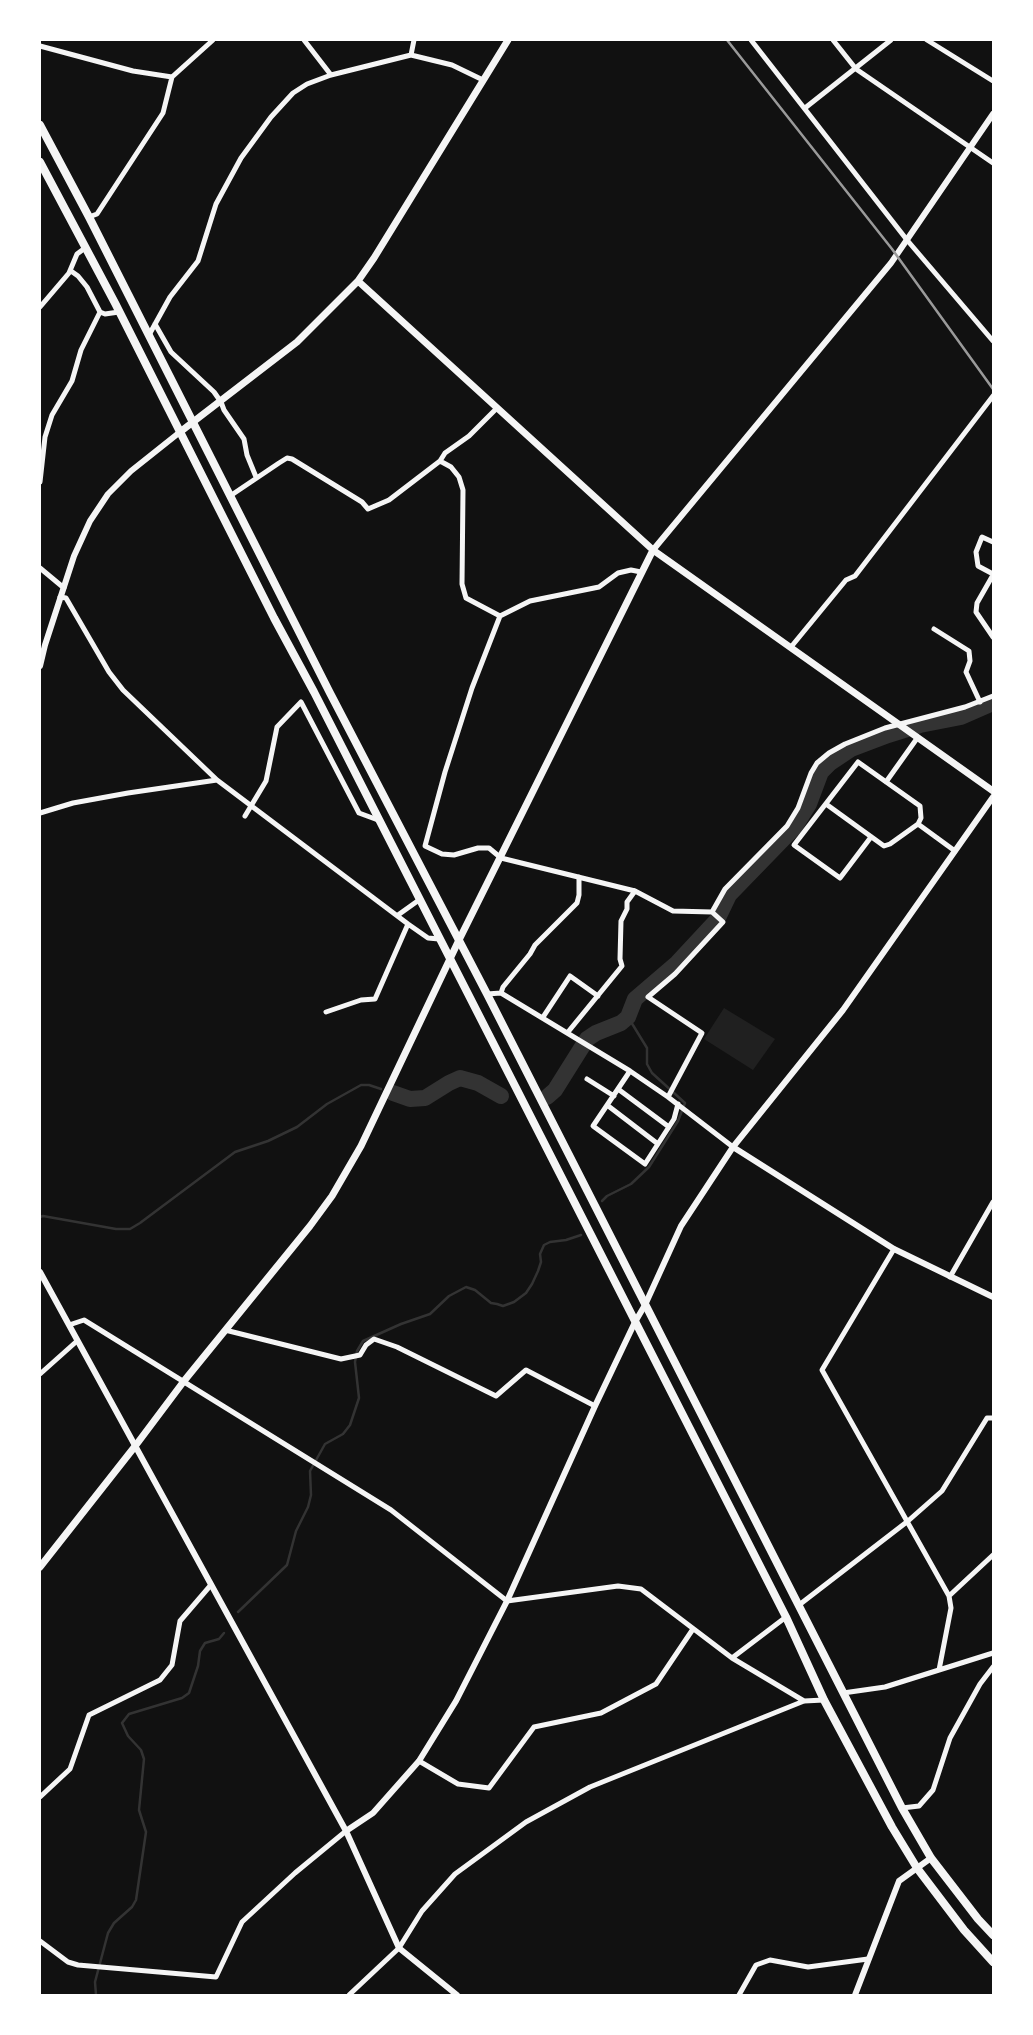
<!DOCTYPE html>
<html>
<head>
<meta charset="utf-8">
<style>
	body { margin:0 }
	#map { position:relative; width:1033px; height:2035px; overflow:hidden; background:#111; font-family:Raleway,sans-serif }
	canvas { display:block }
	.frame { position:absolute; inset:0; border:41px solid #fff; pointer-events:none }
</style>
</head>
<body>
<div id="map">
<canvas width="1033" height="2035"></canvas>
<div class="frame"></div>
</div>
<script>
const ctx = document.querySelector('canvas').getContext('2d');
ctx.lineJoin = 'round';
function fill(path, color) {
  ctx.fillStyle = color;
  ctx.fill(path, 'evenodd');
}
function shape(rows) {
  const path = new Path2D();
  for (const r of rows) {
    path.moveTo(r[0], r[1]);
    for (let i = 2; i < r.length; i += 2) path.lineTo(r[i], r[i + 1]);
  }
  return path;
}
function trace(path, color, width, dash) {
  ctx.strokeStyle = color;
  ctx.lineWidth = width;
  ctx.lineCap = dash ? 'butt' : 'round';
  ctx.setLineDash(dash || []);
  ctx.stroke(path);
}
const green = shape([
	[724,1008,775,1039,753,1070,704,1039]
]);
const stream = shape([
	[602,1201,607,1196,631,1184,649,1167,678,1121,685,1103,652,1073,647,1064,647,1048,628,1017],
	[40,1217,43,1216,116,1229,130,1229,140,1223,235,1152,268,1141,297,1127,327,1104,361,1085,369,1085,381,1089],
	[238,1612,287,1565,296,1531,308,1507,311,1495,310,1471,325,1444,343,1434,350,1425,359,1398,355,1362,357,1351,363,1341,401,1324,430,1314,449,1296,466,1287,475,1290,491,1303,497,1304,503,1306,514,1302,526,1293,532,1284,538,1271,541,1262,540,1254,544,1245,550,1242,566,1240,581,1235],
	[96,1995,95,1982,108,1933,114,1923,132,1907,136,1900,146,1832,139,1810,144,1759,141,1750,128,1736,122,1723,129,1714,182,1698,189,1693,198,1666,200,1651,205,1643,219,1639,224,1633]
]);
const river = shape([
	[393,1093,410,1099,425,1098,449,1083,460,1078,478,1083,501,1096],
	[547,1097,555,1090,587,1039,596,1033,621,1023,628,1017,635,999,677,963,717,920,729,895,794,828,809,804,821,772,830,763,851,749,888,735,920,725,961,717,993,703]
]);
const minor = shape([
	[304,40,331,75],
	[751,40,907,240,993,341],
	[833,40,856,69,993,163],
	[927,40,993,81],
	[40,46,133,71,172,77],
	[411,55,414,40],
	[805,108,891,40],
	[89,217,97,214,163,113,172,77,213,40],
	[71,271,78,276,87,287,100,312,105,314,119,312],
	[40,307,69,273,77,254,85,248],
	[155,324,171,352,214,392,221,402,224,410,244,439,247,455,256,477],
	[149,335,170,297,198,261,216,204,241,158,271,117,293,93,307,84,331,75,411,55,452,65,483,80],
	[440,461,451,467,459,477,463,490,462,584,466,598,500,616],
	[40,482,45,437,52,415,72,381,81,350,100,312],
	[230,496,279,463,287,458,292,459,362,502,368,509,389,500,440,461,445,453,469,436,496,409],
	[993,542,982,537,976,552,978,566,993,574],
	[40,568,64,588],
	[641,572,631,570,618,573,599,587,530,601,500,616,472,688,445,772,425,846,442,854,454,855,478,848,489,848,501,858,635,891,673,911,712,912],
	[993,575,977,603,976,612,993,637],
	[60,597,66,598,109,672,123,690,217,780,408,924,428,938,439,939],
	[934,629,969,651,970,661,966,672,980,702],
	[791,647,846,580,855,576,993,396],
	[886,782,918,737],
	[826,804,884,846,890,844,918,824,921,818,920,806,858,762,794,845,840,878,871,837],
	[40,813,73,803,128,793,217,780],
	[245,816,266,781,277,727,301,702,359,813,378,820],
	[918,824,955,851],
	[398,915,419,900],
	[501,993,503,987,530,954,535,945,577,903,579,895,579,877],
	[487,994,501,993,630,1071,668,1097,733,1147],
	[326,1012,361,1000,375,999,408,924],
	[543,1017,570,976,598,996],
	[568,1032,622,966,620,959,621,921,627,909,627,902,635,891],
	[630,1071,593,1126,645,1164,674,1119,678,1104],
	[587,1079,614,1096],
	[618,1089,669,1127],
	[668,1097,702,1033,648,997,675,974,723,922,712,912,725,889,787,826,798,808,811,773,817,763,829,753,845,744,885,728,965,707,993,696],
	[607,1105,658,1144],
	[894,1249,822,1370,949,1596,951,1608,939,1670],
	[950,1277,993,1202],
	[69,1325,84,1320,391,1510,507,1601,618,1586,641,1589,732,1658,804,1701],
	[225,1330,341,1359,360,1355,366,1345,374,1339,397,1347,496,1396,526,1370,595,1406],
	[40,1374,77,1341],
	[949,1596,993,1555],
	[799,1605,908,1521,942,1491,987,1418,993,1418],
	[732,1658,786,1617],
	[843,1693,885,1687,993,1653],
	[419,1761,458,1784,489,1788,534,1727,601,1713,656,1684,693,1629],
	[40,1797,70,1769,89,1715,160,1680,172,1665,180,1621,210,1586],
	[902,1808,919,1806,933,1790,950,1738,980,1684,993,1667],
	[40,1941,68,1962,78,1965,216,1977,242,1922,295,1873,346,1831],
	[349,1995,399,1948,422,1911,455,1874,526,1822,590,1787,804,1701,824,1700],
	[739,1995,756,1965,770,1960,808,1967,868,1959]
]);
const tertiary = shape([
	[653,550,891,263,993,114],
	[40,666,45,645,74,556,90,521,108,494,131,471,180,432],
	[733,1147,894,1249,993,1297],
	[40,1272,346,1831,399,1948,457,1995],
	[346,1831,373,1813,419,1761,456,1701,507,1601,595,1406,635,1322,645,1305,681,1226,733,1147,843,1010,993,797],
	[855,1995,899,1881,931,1858]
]);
const secondary = shape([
	[358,281,653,550,993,791],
	[180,432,297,342,358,281,374,258,508,40],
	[40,1567,136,1445,184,1381,310,1226,332,1196,361,1146,458,942,653,550]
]);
const trunk = shape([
	[40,125,89,217,330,693,487,994,902,1808,931,1858,978,1919,993,1935],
	[40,162,115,303,274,618,314,692,786,1617,824,1700,892,1827,917,1868,964,1930,993,1962]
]);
const rail = shape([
	[727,40,892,249,993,389]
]);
fill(green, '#202020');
trace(stream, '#333', 2.5);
trace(river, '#333', 16);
trace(minor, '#f5f5f5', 5);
trace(tertiary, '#f5f5f5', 6);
trace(secondary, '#f5f5f5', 7);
trace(trunk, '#f5f5f5', 8);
trace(rail, '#9a9a9a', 2.5);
</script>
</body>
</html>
